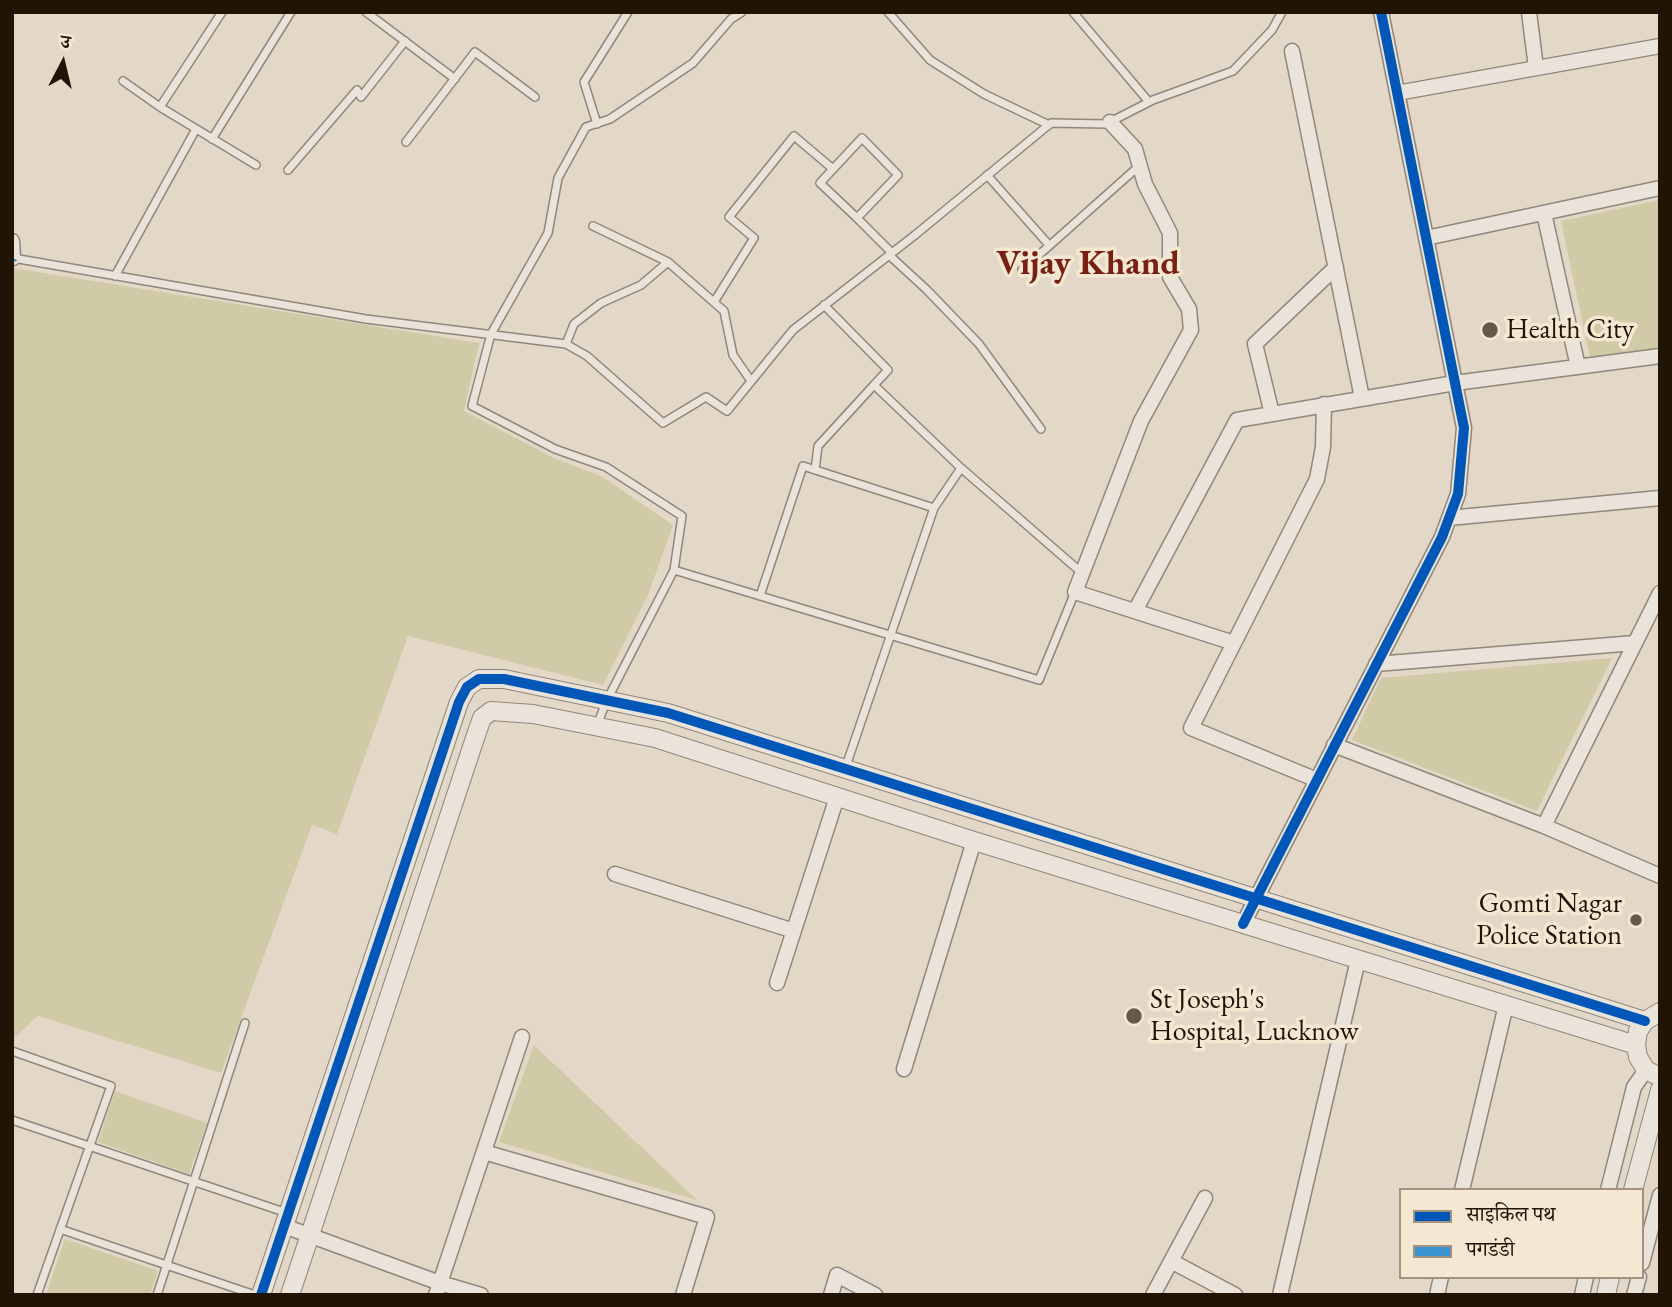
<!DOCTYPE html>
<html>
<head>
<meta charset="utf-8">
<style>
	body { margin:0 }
	#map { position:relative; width:1672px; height:1307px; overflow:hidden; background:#e3d8c7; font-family:"EB Garamond","Noto Serif Devanagari",serif }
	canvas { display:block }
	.frame { position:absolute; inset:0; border:14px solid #221405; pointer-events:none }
	.legend { position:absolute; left:1399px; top:1188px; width:245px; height:91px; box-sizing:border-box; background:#f5e8d2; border:2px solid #a19380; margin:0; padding:9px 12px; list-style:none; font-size:21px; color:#221405 }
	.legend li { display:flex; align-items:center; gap:14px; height:35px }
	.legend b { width:35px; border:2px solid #a19380 }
	.north { position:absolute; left:28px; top:28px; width:70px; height:70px; -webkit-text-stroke:5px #f5e8d2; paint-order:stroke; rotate:7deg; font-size:19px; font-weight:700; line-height:28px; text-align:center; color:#221405 }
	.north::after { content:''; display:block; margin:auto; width:24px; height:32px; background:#221405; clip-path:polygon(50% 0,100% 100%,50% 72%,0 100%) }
</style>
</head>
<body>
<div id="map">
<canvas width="1672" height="1307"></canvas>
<div class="frame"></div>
<ul class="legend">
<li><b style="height:9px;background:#0057b8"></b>साइकिल पथ</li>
<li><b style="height:9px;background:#3b93d1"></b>पगडंडी</li>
</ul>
<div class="north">उ</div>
</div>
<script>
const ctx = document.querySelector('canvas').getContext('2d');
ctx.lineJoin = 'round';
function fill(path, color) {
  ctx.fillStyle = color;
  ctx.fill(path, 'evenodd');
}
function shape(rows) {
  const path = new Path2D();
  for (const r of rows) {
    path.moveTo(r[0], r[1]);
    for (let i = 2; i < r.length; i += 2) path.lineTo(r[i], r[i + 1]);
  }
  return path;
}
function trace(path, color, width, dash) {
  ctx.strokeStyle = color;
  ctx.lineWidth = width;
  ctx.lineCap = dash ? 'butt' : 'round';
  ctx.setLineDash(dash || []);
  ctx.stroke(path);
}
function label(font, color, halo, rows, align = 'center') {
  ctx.font = font + ' "EB Garamond",serif';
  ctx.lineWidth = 7;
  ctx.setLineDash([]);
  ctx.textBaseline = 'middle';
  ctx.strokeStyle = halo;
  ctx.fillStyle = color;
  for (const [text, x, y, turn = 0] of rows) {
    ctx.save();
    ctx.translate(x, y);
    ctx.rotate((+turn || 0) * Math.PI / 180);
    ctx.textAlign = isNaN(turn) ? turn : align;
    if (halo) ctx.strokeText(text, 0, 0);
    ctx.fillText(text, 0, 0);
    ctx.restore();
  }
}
const green = shape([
	[1660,200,1660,348,1590,357,1561,221],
	[12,268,479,343,464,411,554,458,603,477,673,525,648,595,603,685,408,636,337,834,312,825,221,1073,38,1016,12,1040],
	[1612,658,1537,811,1352,740,1381,678],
	[534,1045,697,1200,499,1142],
	[115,1091,207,1123,189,1174,98,1142],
	[65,1239,158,1271,150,1295,46,1295]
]);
const service = shape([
	[366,12,455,79],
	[888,12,930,60,984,94,1049,125],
	[1073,12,1149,102],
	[123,81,160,107,256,165],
	[160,107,222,12],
	[597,124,584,82,628,12],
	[212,139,291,12],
	[406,142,475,52,535,97],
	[288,170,357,90,361,97,405,41],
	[987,175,1049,245],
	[857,218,898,175,862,138,820,183,857,218,892,253],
	[593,226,668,262,724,311,733,355,751,381],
	[889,255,927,290,979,344,1041,429],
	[13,258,366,319,566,344,587,356,663,423,706,397,727,411,793,330,915,235,1051,123,1106,124,1153,100,1233,71,1272,30,1282,12],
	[1022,270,1139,166],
	[115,276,196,129],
	[714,302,754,238,729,217,794,136,833,169],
	[824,305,888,370,874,385,961,468,1082,573],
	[566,344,574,324,601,303,641,285,668,262],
	[815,470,818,446,874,385],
	[674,570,1039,680,1075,592],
	[760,596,803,466,934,508],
	[597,725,607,700,674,570,682,516,606,467,555,449,472,406,491,334,548,233,558,178,586,127,610,119,693,63,731,19,742,12],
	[845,769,934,508,961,468],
	[12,1051,111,1086,37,1295],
	[12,1120,287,1213],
	[60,1229,255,1295],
	[157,1295,245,1023]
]);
const minor = shape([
	[1529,12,1536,68],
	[1292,51,1362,398],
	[1397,93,1660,46],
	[1110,122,1135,149,1145,184,1170,233,1170,277,1189,309,1191,330,1141,421,1075,592,1234,643],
	[1544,213,1578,367],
	[1426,238,1660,188],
	[12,241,13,258],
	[1272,414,1255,344,1336,267],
	[1449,518,1660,498],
	[1135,611,1237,420,1455,383,1660,356],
	[1376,664,1635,643],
	[1334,745,1544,826,1660,876],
	[1317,780,1191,728,1317,479,1323,447,1324,404],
	[1544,826,1660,593],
	[615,874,794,931],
	[1243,924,1442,537,1458,494,1464,428,1381,12],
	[777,983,837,797],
	[904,1069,974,841],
	[484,1152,707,1217,683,1295],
	[1462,1190,1506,1005],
	[1608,1190,1634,1087,1646,1070],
	[284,1226,440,1283,481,1295],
	[1171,1261,1235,1295],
	[1642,1263,1660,1195],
	[436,1295,522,1037],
	[831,1295,837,1275,875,1295],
	[1153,1295,1205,1198],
	[1280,1295,1358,960],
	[1437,1295,1441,1277],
	[1582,1295,1586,1277],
	[1634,1295,1639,1277]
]);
const tertiary = shape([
	[1660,1012,1645,1021,1638,1031,1636,1045,1638,1057,1646,1070,1660,1077],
	[1633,1190,1660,1090],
	[261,1295,459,702,467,687,479,679,504,679,668,713,1645,1021],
	[290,1295,477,732,482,718,491,711,533,714,655,738,974,841,1636,1045],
	[1606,1295,1610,1277]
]);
const quiet = shape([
	[12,260,13,258]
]);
const cycleway = shape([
	[1243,924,1442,537,1458,494,1464,428,1381,12],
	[261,1295,459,702,467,687,479,679,504,679,668,713,1645,1021]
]);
const markers = [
	[1490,330,9,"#665949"],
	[1636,920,7,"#665949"],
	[1134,1016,9,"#665949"]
];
const poiNames = [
	["Health City",1506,330],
	["Gomti Nagar",1622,904,"right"],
	["Police Station",1622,936,"right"],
	["St Joseph's",1150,1000],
	["Hospital, Lucknow",1150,1032]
];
const districtNames = [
	["Vijay Khand",1088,264]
];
fill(green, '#d0caa6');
trace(service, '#8f877c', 10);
trace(minor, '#8f877c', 17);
trace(tertiary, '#8f877c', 20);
trace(service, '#e9e3da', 7);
trace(minor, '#e9e3da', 14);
trace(tertiary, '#e9e3da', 18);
trace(quiet, '#3b93d1', 9, [18, 9]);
trace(cycleway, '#0057b8', 10);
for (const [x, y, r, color] of markers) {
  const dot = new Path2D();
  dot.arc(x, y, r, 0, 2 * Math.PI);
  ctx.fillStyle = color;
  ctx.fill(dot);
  trace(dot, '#f5e8d2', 2.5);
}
label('28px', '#221405', '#f5e8d2', poiNames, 'left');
label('bold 35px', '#7a1f14', '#f5e8d2', districtNames);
</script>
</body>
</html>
